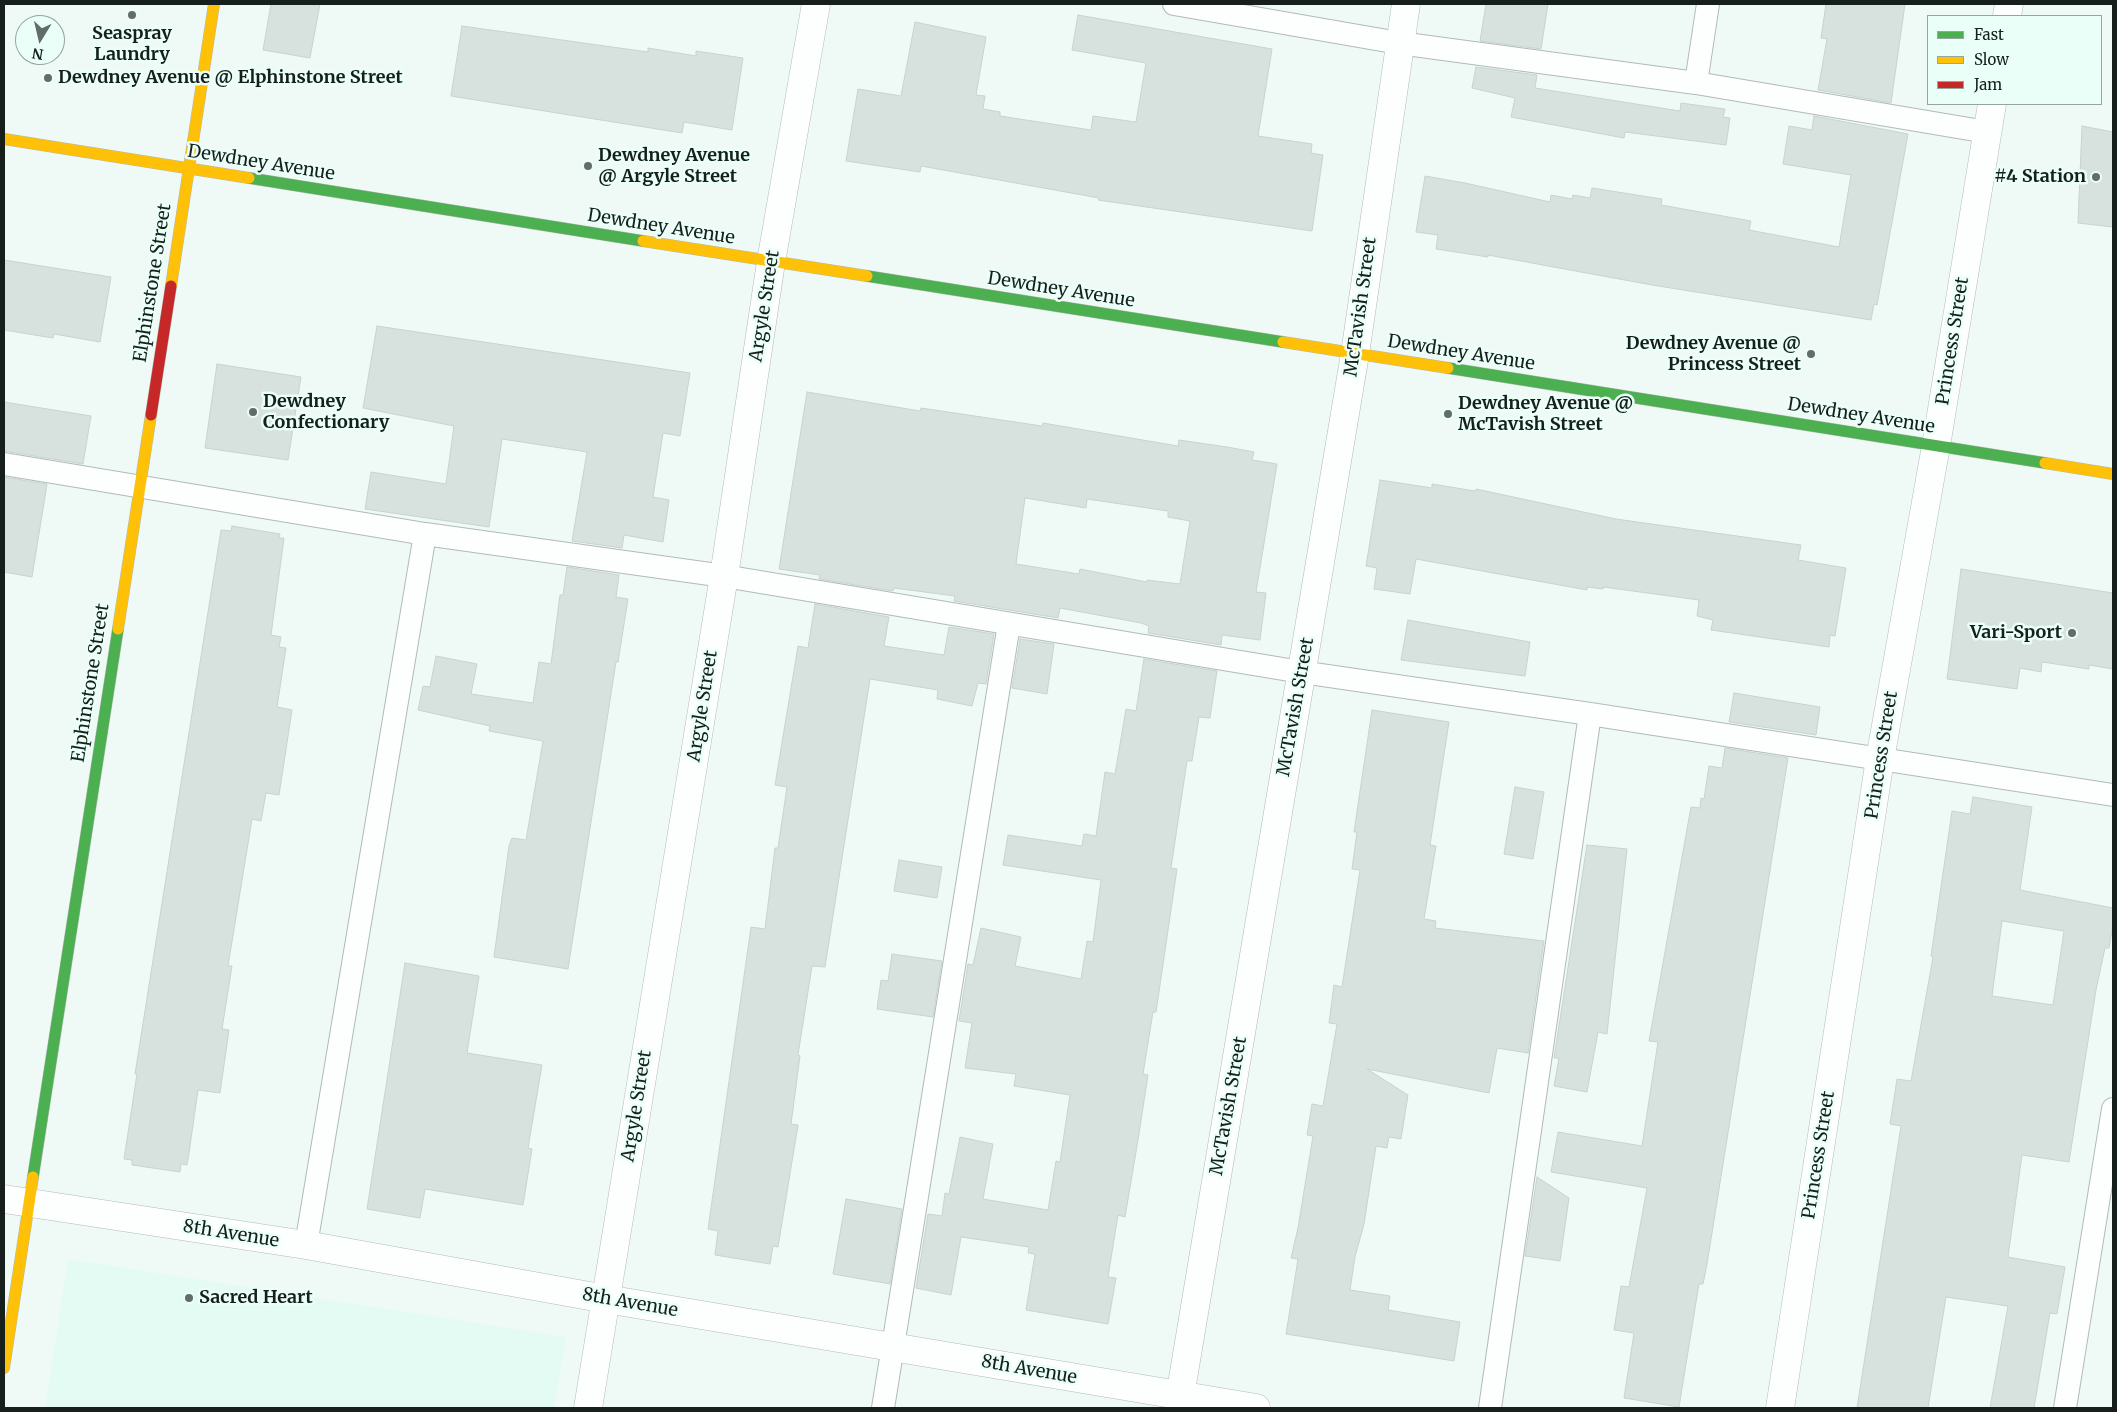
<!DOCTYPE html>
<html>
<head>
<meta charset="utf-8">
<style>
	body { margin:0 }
	#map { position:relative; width:2117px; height:1412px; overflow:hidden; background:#effaf6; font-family:Merriweather,serif }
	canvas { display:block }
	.frame { position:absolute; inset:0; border:5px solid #161f1b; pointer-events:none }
	.legend { position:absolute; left:1927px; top:15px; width:175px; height:90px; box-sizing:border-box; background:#eafff7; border:1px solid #95a59f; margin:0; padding:6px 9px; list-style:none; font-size:15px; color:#161f1b }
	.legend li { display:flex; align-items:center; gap:10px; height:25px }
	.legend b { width:25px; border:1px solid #95a59f }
	.north { position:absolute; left:15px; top:15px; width:50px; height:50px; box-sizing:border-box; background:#eafff7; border:1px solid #95a59f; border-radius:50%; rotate:189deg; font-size:14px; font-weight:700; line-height:20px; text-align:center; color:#161f1b }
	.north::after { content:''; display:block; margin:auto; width:18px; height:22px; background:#626c68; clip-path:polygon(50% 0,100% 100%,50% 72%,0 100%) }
</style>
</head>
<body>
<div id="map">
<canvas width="2117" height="1412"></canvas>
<div class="frame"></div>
<ul class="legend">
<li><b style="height:6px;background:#4caf50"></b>Fast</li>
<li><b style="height:6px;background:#ffc107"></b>Slow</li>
<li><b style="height:6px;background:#c62828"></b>Jam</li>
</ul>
<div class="north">N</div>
</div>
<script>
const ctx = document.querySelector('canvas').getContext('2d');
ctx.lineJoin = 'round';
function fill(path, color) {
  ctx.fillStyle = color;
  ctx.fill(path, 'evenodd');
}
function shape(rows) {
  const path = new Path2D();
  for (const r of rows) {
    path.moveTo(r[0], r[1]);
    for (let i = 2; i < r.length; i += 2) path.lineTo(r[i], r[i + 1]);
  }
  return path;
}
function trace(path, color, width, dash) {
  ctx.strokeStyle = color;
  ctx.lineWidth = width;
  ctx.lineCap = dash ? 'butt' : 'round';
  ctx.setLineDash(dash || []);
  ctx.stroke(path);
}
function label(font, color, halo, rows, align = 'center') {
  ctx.font = font + ' Merriweather,serif';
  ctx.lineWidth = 5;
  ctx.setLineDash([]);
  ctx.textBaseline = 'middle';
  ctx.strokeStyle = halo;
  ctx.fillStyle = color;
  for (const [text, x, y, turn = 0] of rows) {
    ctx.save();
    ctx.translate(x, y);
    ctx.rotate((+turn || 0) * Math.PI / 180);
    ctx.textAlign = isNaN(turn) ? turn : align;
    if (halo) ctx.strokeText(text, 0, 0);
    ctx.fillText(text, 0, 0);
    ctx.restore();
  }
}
const built = shape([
	[68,1259,566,1337,554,1408,45,1408]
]);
const building = shape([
	[271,4,320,4,310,58,263,50,271,4],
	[1486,4,1548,4,1541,49,1480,41,1486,4],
	[1826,4,1905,4,1891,103,1818,90,1827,39,1821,38,1826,4],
	[1078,15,1272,49,1258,136,1312,144,1311,153,1323,155,1312,231,1098,200,1099,198,921,166,920,172,846,161,858,89,901,96,915,22,986,37,976,95,985,96,983,109,1000,112,1000,116,1091,130,1093,116,1136,122,1146,63,1072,50,1078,15],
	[462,26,648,52,648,48,696,56,696,51,743,58,732,130,684,122,682,133,451,96,462,26],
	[1476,67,1537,75,1535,88,1680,111,1681,103,1725,109,1723,117,1730,118,1726,145,1625,132,1624,138,1511,117,1515,98,1472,88,1476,67],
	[1814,116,1908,134,1877,305,1874,304,1871,320,1652,285,1488,255,1488,257,1436,249,1438,235,1416,232,1425,176,1465,183,1550,202,1551,195,1572,199,1573,195,1590,198,1592,188,1662,199,1661,205,1751,221,1749,230,1839,247,1851,175,1783,164,1789,126,1812,130,1814,116],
	[2082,126,2113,132,2113,227,2078,223,2082,126],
	[4,260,111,277,100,342,54,334,53,338,4,330,4,260],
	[377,326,690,373,680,436,663,433,653,497,669,500,663,542,624,535,622,548,572,541,587,452,502,439,489,527,365,509,371,472,446,484,454,426,363,408,377,326],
	[217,364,301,377,288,460,205,448,217,364],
	[807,392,920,411,921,408,1042,426,1043,423,1178,446,1179,440,1227,447,1254,452,1252,460,1277,464,1256,592,1266,593,1260,640,1222,635,1221,645,1148,633,1149,626,1141,623,1060,608,1058,618,954,601,955,596,894,588,893,591,819,579,820,575,779,569,807,392],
	[1025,498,1086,508,1087,499,1168,511,1168,517,1190,521,1180,584,1147,580,1147,582,1080,569,1079,574,1016,564,1025,498],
	[4,402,91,416,83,464,4,451,4,402],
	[4,477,47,484,32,577,4,572,4,477],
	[1380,480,1432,488,1432,484,1475,491,1476,489,1616,519,1801,545,1798,560,1846,568,1835,636,1830,635,1829,647,1711,630,1713,620,1697,616,1699,600,1603,587,1603,589,1587,587,1587,590,1416,559,1410,594,1374,589,1377,568,1366,566,1380,480],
	[232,526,280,534,279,538,284,538,271,635,281,637,279,647,286,648,277,707,292,710,279,795,266,793,261,821,252,819,228,966,232,966,222,1029,229,1030,220,1093,198,1090,189,1153,187,1165,181,1164,180,1172,132,1165,132,1160,124,1159,137,1074,135,1074,221,530,231,531,232,526],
	[567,567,619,575,616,597,628,599,618,662,616,662,568,969,494,957,509,846,512,838,526,840,543,741,489,731,490,726,418,710,423,686,430,687,436,656,477,664,471,694,533,703,539,662,551,664,560,595,563,595,567,567],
	[1961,569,2113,593,2113,669,2089,665,2089,669,2042,662,2041,672,2020,668,2017,689,1947,679,1961,569],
	[815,604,889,617,884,646,944,655,949,627,994,634,986,684,978,683,972,706,937,699,938,690,870,679,825,967,812,966,798,1055,800,1056,791,1124,798,1125,778,1247,773,1246,770,1264,715,1255,718,1231,708,1229,751,927,765,929,775,848,778,848,787,787,775,785,798,646,808,648,815,604],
	[1408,620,1530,642,1525,676,1401,660,1408,620],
	[1020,639,1054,644,1047,694,1012,688,1020,639],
	[1144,659,1217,671,1210,718,1199,717,1192,761,1187,761,1171,868,1177,869,1156,1012,1153,1012,1143,1074,1148,1075,1138,1140,1125,1217,1118,1215,1108,1277,1116,1278,1108,1324,1026,1310,1035,1254,1028,1253,1029,1247,961,1237,951,1295,916,1288,928,1214,942,1216,945,1193,949,1194,960,1137,993,1144,983,1199,1048,1210,1056,1161,1060,1162,1070,1095,1014,1086,1016,1074,965,1068,972,1023,959,1021,968,964,973,965,981,928,1021,937,1015,966,1081,979,1087,941,1093,942,1101,880,1003,865,1008,835,1082,846,1084,834,1096,836,1105,772,1115,774,1126,709,1136,711,1144,659],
	[1734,693,1820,707,1816,735,1729,722,1734,693],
	[1372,710,1449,722,1430,845,1436,846,1424,919,1436,921,1435,928,1544,941,1528,1053,1497,1048,1489,1093,1367,1069,1408,1095,1401,1139,1389,1137,1387,1148,1376,1146,1364,1224,1355,1257,1350,1290,1390,1296,1388,1310,1460,1322,1454,1361,1286,1334,1298,1259,1291,1258,1298,1228,1313,1136,1307,1135,1312,1104,1323,1106,1337,1024,1329,1023,1334,985,1342,987,1360,870,1352,869,1357,832,1354,832,1372,710],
	[1725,748,1788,758,1707,1264,1703,1284,1699,1284,1679,1407,1624,1398,1634,1333,1614,1330,1621,1286,1629,1287,1647,1188,1551,1172,1558,1132,1642,1146,1658,1042,1649,1041,1691,807,1700,808,1701,798,1704,799,1709,766,1722,768,1725,748],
	[1515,787,1544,792,1533,859,1504,854,1515,787],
	[1973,797,2032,807,2020,890,2113,908,2113,925,2109,948,2105,948,2096,990,2069,1162,2022,1155,2008,1257,2065,1267,2057,1314,2050,1313,2034,1408,1990,1408,2008,1306,1946,1297,1928,1408,1857,1408,1901,1126,1890,1124,1897,1079,1911,1081,1933,957,1931,956,1952,811,1970,814,1973,797],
	[2002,921,2064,931,2053,1005,1992,996,2002,921],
	[1587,845,1627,849,1607,1034,1598,1032,1587,1092,1554,1086,1559,1058,1554,1058,1587,845],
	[899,860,942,867,937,898,894,891,899,860],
	[892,954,942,961,933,1017,877,1009,881,980,888,981,892,954],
	[405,963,479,976,467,1053,542,1065,528,1148,532,1149,523,1205,425,1189,420,1218,367,1209,405,963],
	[1537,1177,1569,1198,1560,1261,1525,1256,1537,1177],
	[846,1199,902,1209,890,1284,833,1274,846,1199]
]);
const lane = shape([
	[1174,4,1399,43,1696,83,1987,132],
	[1696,83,1708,4],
	[4,464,425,534,724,576,1301,672,1590,714,2113,795],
	[306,1245,425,534],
	[883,1408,1009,624],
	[1490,1408,1590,714],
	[2065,1408,2113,1109]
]);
const street = shape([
	[2007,16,2009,4],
	[4,1199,306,1245,606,1299,1256,1408],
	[588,1408,724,576,771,262,816,4],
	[1178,1408,1355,354,1406,4],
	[1780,1408,1880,759,1936,446,1992,104]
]);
const fast = shape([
	[249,178,643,241],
	[867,276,1283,342],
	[1448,368,2045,463],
	[33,1177,118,629]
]);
const slow = shape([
	[4,139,249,178],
	[643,241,867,276],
	[171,286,214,4],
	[1283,342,1448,368],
	[2045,463,2113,474],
	[118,629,151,415],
	[4,1368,33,1177]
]);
const jam = shape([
	[151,415,171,286]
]);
const markers = [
	[132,15,5,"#626c68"],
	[48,78,5,"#626c68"],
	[588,166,5,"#626c68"],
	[2096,177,5,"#626c68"],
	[1811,354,5,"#626c68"],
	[253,412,5,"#626c68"],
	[1448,414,5,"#626c68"],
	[2072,633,5,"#626c68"],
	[189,1298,5,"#626c68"]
];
const poiNames = [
	["Seaspray",132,34,"center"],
	["Laundry",132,55,"center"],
	["Dewdney Avenue @ Elphinstone Street",58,78],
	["Dewdney Avenue",598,156],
	["@ Argyle Street",598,177],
	["#4 Station",2086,177,"right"],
	["Dewdney Avenue @",1801,344,"right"],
	["Princess Street",1801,365,"right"],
	["Dewdney",263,402],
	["Confectionary",263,423],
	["Dewdney Avenue @",1458,404],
	["McTavish Street",1458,425],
	["Vari-Sport",2062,633,"right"],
	["Sacred Heart",199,1298]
];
const streetNames = [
	["Dewdney Avenue",261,163,9],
	["Dewdney Avenue",661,227,9],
	["Elphinstone Street",153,283,-81],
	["Dewdney Avenue",1061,290,9],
	["Argyle Street",765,306,-81],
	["McTavish Street",1361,307,-82],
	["Princess Street",1953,341,-81],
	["Dewdney Avenue",1461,353,9],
	["Dewdney Avenue",1861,416,9],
	["Elphinstone Street",91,683,-81],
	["Argyle Street",703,706,-81],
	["McTavish Street",1296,707,-80],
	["Princess Street",1882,755,-81],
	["Argyle Street",637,1106,-81],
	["McTavish Street",1229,1106,-80],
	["Princess Street",1819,1155,-81],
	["8th Avenue",231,1234,9],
	["8th Avenue",630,1303,10],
	["8th Avenue",1029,1370,10]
];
fill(built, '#e3fbf2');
fill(building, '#d7e2df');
trace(building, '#c8d2d0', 1);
trace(lane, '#b1bbb7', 24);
trace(street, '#b1bbb7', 29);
trace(fast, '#b1bbb7', 12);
trace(slow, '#b1bbb7', 12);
trace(jam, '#b1bbb7', 12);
trace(lane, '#fdfefe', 22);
trace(street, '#fdfefe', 28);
trace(fast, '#4caf50', 11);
trace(slow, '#ffc107', 11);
trace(jam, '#c62828', 11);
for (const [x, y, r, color] of markers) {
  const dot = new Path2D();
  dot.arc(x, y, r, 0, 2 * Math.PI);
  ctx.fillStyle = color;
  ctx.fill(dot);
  trace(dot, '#eafff7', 2);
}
label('bold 18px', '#161f1b', '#eafff7', poiNames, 'left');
label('18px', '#161f1b', '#eafff7', streetNames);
</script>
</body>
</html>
